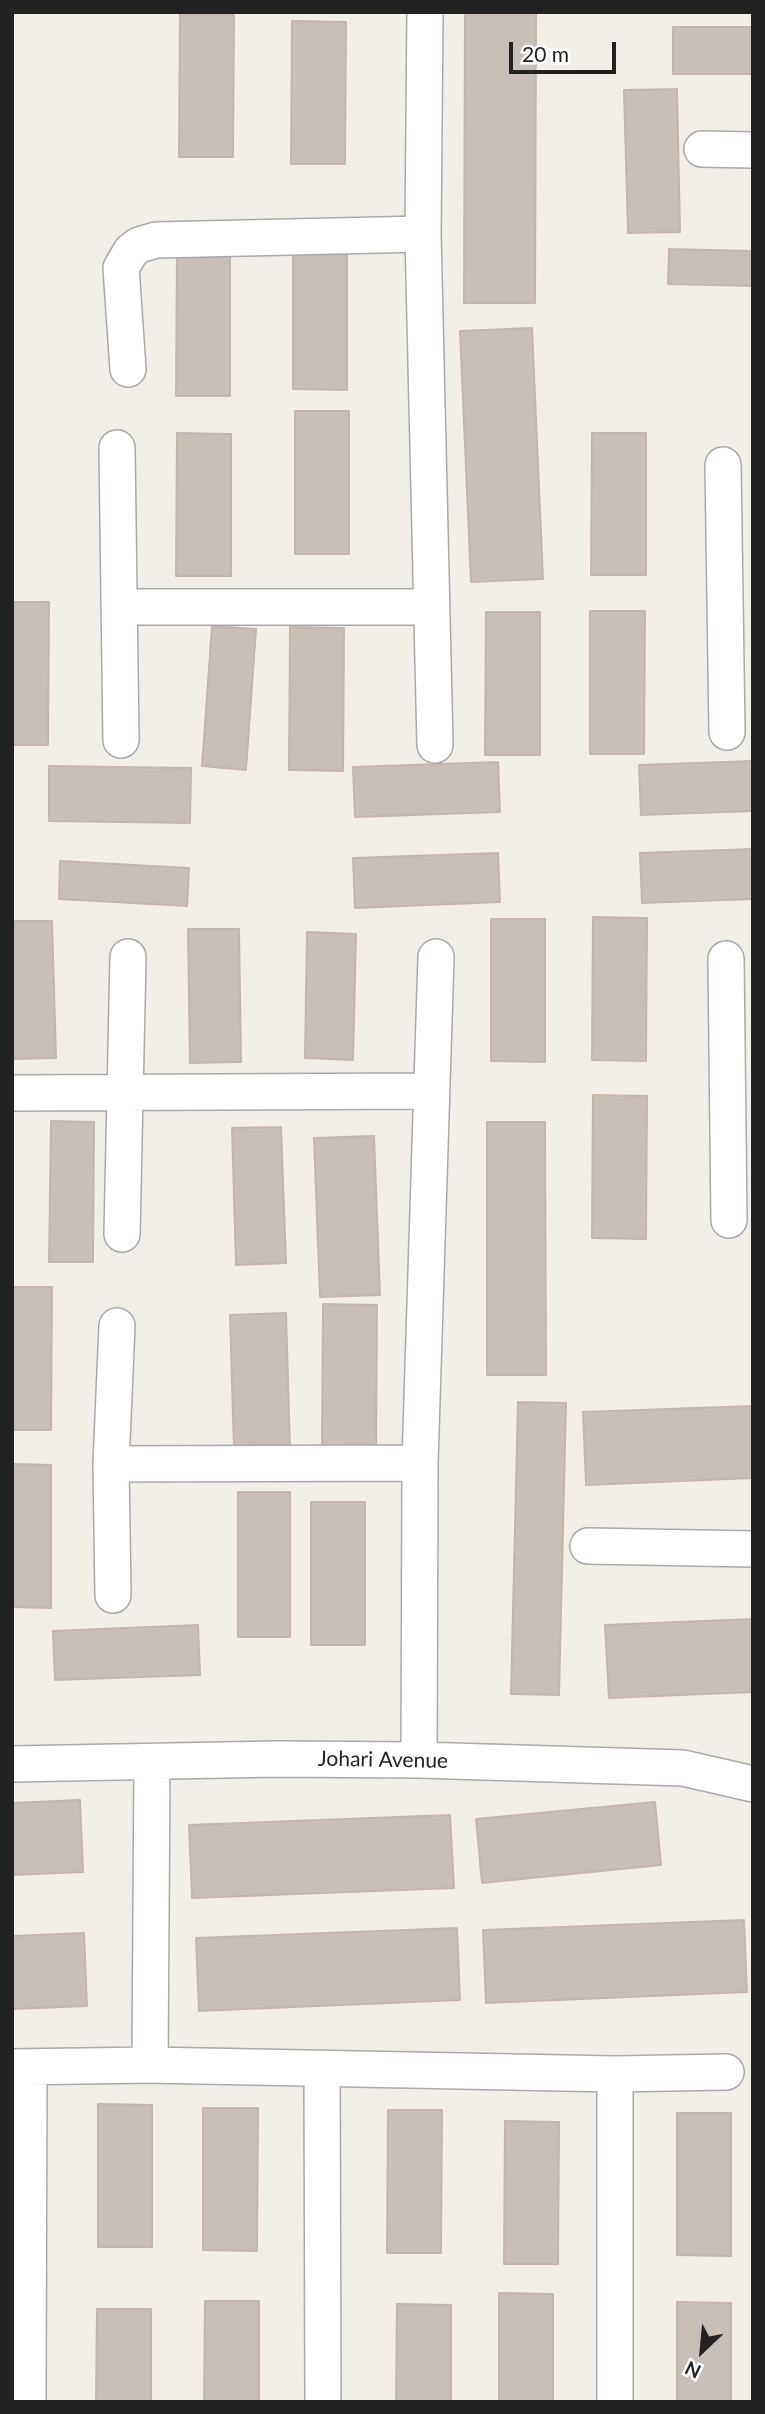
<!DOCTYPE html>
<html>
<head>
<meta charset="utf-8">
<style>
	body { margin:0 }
	#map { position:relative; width:765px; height:2414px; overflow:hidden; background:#f2efe9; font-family:Lato,sans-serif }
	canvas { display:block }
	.frame { position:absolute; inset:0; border:14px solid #222; pointer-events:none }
	.north { position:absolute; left:667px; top:2316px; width:70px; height:70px; -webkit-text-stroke:5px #fff; paint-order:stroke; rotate:206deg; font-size:19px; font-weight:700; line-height:28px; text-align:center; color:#222 }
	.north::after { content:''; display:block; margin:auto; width:24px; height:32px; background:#222; clip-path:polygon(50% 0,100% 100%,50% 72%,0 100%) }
	.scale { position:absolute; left:509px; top:42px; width:107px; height:32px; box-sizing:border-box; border:4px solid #222; border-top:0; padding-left:9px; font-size:21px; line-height:24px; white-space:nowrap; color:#222; -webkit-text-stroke:5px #fff; paint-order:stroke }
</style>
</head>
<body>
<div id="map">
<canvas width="765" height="2414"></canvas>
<div class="frame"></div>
<div class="north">N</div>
<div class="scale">20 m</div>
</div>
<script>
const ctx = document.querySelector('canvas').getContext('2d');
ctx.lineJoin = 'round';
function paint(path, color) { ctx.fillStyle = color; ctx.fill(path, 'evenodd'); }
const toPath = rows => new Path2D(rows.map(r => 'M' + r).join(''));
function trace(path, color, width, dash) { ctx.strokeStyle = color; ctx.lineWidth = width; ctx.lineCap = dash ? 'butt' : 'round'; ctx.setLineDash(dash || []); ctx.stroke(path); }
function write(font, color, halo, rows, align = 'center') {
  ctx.font = font + ' Lato,sans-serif'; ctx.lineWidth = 5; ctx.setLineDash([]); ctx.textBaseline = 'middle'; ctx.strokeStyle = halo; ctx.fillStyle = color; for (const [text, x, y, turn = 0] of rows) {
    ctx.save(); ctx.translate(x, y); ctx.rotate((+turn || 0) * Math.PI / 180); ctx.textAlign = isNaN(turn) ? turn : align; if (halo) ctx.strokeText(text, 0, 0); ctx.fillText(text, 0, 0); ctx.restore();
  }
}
const building = toPath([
	[465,12,536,12,535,303,464,303,465,12],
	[180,14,234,15,233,157,179,157,180,14],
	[292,21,346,22,345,164,291,164,292,21],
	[673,27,753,27,753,74,673,74,673,27],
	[677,89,680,232,628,233,624,90,677,89],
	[293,247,347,247,347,390,293,389,293,247],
	[669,249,753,251,753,286,668,284,669,249],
	[177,253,230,253,230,396,176,396,177,253],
	[532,328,543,579,471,582,460,331,532,328],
	[295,411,349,411,349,554,295,554,295,411],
	[177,433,231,434,231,576,176,576,177,433],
	[592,433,646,433,646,575,591,575,592,433],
	[12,602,49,602,48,745,12,745,12,602],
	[590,611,645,611,644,754,590,754,590,611],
	[486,612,540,612,540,755,485,755,486,612],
	[212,626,256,629,246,770,202,766,212,626],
	[290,627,344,628,343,771,289,770,290,627],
	[753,761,753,811,641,815,639,765,753,761],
	[498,762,500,812,355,817,353,767,498,762],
	[49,766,191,768,190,823,49,821,49,766],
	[753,849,753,899,642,903,640,853,753,849],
	[498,853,500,902,355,908,353,858,498,853],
	[60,861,189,868,187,906,59,899,60,861],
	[593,917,647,918,646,1061,592,1060,593,917],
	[491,919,545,919,545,1062,491,1061,491,919],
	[12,921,52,921,56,1058,12,1059,12,921],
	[188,929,239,929,241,1062,190,1063,188,929],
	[307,932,356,934,353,1060,305,1058,307,932],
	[593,1095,647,1096,646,1239,592,1238,593,1095],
	[51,1121,94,1122,93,1262,49,1262,51,1121],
	[487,1122,545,1122,546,1375,487,1375,487,1122],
	[281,1127,286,1263,236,1265,232,1128,281,1127],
	[374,1136,380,1295,320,1297,314,1138,374,1136],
	[12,1287,52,1287,51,1430,12,1430,12,1287],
	[323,1304,377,1305,376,1447,322,1447,323,1304],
	[286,1313,290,1448,234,1449,230,1315,286,1313],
	[518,1402,566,1403,559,1695,511,1694,518,1402],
	[753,1406,753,1478,586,1485,583,1412,753,1406],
	[12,1464,51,1465,51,1608,12,1607,12,1464],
	[238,1492,290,1492,290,1637,238,1637,238,1492],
	[311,1502,365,1502,365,1645,311,1645,311,1502],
	[753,1619,753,1692,609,1698,605,1625,753,1619],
	[198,1625,200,1675,55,1680,53,1631,198,1625],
	[80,1800,83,1872,12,1875,12,1803,80,1800],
	[655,1802,661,1865,482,1883,476,1819,655,1802],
	[450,1815,454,1888,192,1898,189,1825,450,1815],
	[744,1920,747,1992,486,2003,483,1930,744,1920],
	[457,1928,460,2000,199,2011,196,1938,457,1928],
	[84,1933,87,2006,12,2009,12,1936,84,1933],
	[98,2104,152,2105,152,2247,98,2247,98,2104],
	[203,2108,258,2108,257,2251,203,2250,203,2108],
	[388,2110,442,2110,441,2253,387,2253,388,2110],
	[677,2113,731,2113,731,2256,677,2255,677,2113],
	[505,2121,559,2122,558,2264,504,2264,505,2121],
	[499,2293,553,2294,553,2402,499,2402,499,2293],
	[205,2301,259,2301,259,2402,204,2402,205,2301],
	[677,2302,731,2303,731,2402,677,2402,677,2302],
	[397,2304,451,2305,451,2402,396,2402,397,2304],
	[97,2309,151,2309,151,2402,96,2402,97,2309]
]);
paint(building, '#c7bfb8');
trace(building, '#c4b6ab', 2);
const minor = toPath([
	[425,12,423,234,435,745],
	[702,149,753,150],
	[128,369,121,268,131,251,139,245,156,240,423,234],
	[117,448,121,740],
	[723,465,727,732],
	[120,607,430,607],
	[726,959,729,1220],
	[12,1093,430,1091],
	[122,1234,128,957],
	[111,1464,420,1463],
	[588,1546,753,1549],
	[113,1595,111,1464,117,1326],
	[419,1760,420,1463,436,957],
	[12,1764,277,1759,419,1760,683,1768,753,1784],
	[150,2065,152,1763],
	[12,2067,150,2065,615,2074,726,2072],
	[322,2069,323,2402],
	[615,2074,615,2402],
	[28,2402,29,2067]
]);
trace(minor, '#a9a9a9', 38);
trace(minor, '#fff', 35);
write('21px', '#222', '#fff', [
	["Johari Avenue",383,1760,1]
]);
</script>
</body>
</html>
